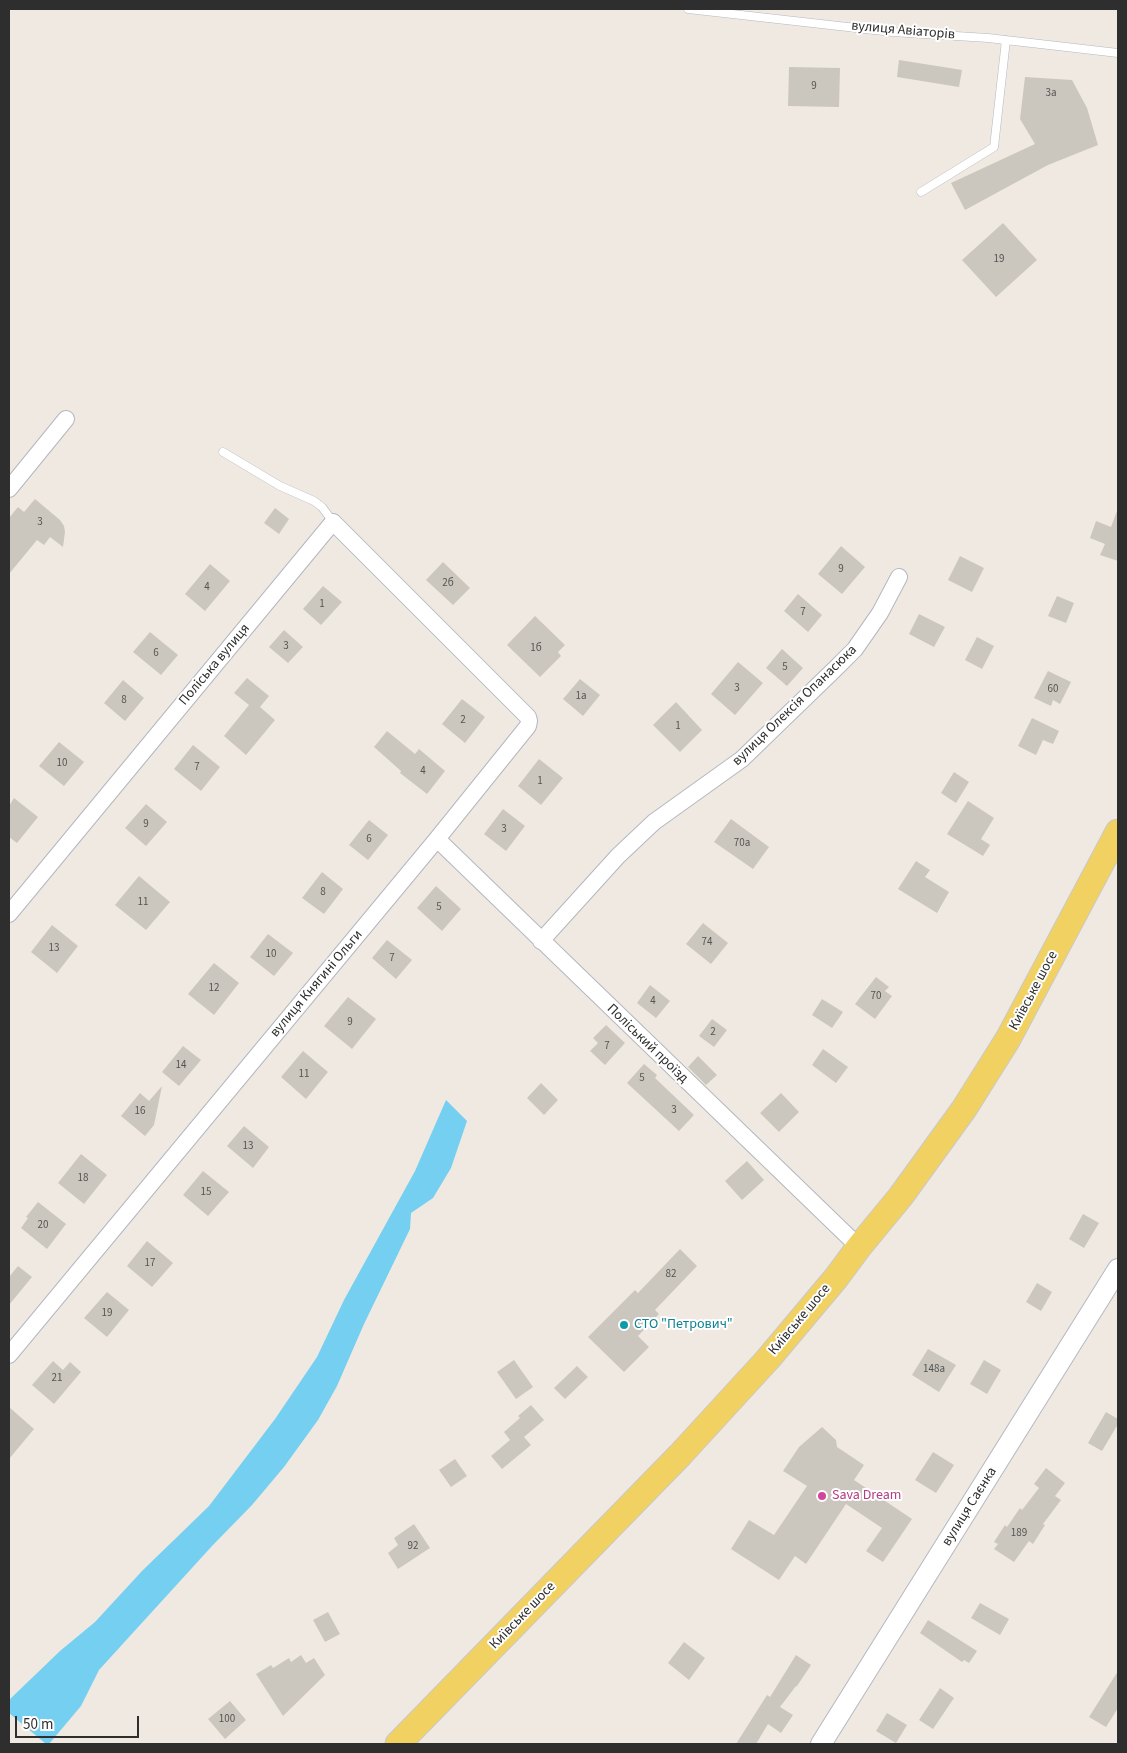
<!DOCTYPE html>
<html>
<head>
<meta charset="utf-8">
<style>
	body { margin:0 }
	#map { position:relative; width:1127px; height:1753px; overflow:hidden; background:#efe9e1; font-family:"Source Sans 3",sans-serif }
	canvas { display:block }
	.frame { position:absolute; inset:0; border:10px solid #2e2e2e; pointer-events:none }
	.scale { position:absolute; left:15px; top:1716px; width:124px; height:22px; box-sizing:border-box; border:2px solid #2e2e2e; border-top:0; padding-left:6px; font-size:15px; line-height:18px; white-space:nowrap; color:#2e2e2e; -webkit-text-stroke:4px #fff; paint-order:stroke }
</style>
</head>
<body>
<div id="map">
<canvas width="1127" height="1753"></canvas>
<div class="frame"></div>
<div class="scale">50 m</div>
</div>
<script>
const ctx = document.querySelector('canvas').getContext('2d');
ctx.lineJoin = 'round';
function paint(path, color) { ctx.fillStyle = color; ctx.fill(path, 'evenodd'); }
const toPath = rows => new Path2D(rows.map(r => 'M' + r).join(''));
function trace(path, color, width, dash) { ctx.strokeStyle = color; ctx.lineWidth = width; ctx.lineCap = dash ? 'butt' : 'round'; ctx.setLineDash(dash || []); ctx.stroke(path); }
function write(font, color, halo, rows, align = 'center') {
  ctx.font = font + ' "Source Sans 3",sans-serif'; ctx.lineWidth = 4; ctx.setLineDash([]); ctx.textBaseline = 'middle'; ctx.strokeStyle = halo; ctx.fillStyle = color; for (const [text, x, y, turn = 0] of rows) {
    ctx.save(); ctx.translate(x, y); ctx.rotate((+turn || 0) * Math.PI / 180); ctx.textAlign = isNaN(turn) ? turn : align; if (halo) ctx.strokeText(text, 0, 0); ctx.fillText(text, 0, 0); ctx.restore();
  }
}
paint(toPath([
	[446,1100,467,1121,451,1168,433,1198,411,1213,410,1229,364,1324,337,1386,318,1420,284,1467,252,1505,212,1546,99,1670,81,1706,49,1744,46,1744,9,1713,9,1700,60,1651,95,1622,142,1571,209,1506,275,1419,317,1357,344,1300,415,1171]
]), '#75cff0');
paint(toPath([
	[899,60,962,70,959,87,897,77],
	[789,67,840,68,839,107,788,106],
	[1025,77,1072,80,1087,108,1098,145,1048,165,965,210,951,183,1035,144,1020,119],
	[1003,223,1037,260,996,297,962,260],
	[35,499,60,520,64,526,65,532,63,547,50,537,44,545,37,540,9,574,9,518,18,507,24,512],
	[275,508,289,519,279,534,264,523],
	[1117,511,1118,511,1118,561,1100,555,1105,544,1090,538,1096,521,1111,527],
	[841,546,865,567,842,594,818,574],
	[960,556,984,568,972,592,948,580],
	[443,562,470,588,453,605,426,580],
	[210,564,230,581,205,611,185,594],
	[323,586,342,602,321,625,303,609],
	[798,594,822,615,808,632,784,611],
	[1057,596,1074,603,1066,623,1048,616],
	[919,614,945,627,934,647,909,634],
	[535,616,565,645,558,652,561,656,540,677,507,645],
	[284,630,303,647,288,663,269,647],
	[150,632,178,655,161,675,133,652],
	[977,637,994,646,982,669,965,660],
	[782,649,803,668,787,686,766,668],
	[738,662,763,683,735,715,711,694],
	[1048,671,1071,682,1060,704,1053,700,1051,706,1034,698],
	[247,678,269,696,260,707,275,720,246,755,224,736,249,705,234,693],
	[580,679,600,695,583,716,563,699],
	[123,680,144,698,125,721,104,703],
	[462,699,485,717,465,743,442,724],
	[676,702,702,730,680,752,653,725],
	[1032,718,1059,731,1053,744,1043,740,1036,755,1018,746],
	[387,731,415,754,419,749,445,771,427,794,400,773,401,771,374,747],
	[59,742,84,762,64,786,39,766],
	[193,745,220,767,201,791,174,769],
	[539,759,563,778,541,805,518,786],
	[954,772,969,782,956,803,941,793],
	[14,798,38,817,17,843,9,837,9,806],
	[968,801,994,818,981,839,990,845,983,856,947,834],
	[146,804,167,822,146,846,125,828],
	[503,809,525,826,506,851,484,834],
	[731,819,769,847,753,869,714,842],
	[369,820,388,835,368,860,349,845],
	[916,861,930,870,925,877,949,892,937,913,898,889],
	[322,872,343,889,324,914,302,898],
	[139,876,170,902,146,930,115,905],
	[436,886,461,909,442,931,417,908],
	[703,923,728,943,711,964,686,944],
	[52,925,78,946,57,973,31,952],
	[268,934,293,953,274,976,250,957],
	[387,940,412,960,396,979,372,958],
	[214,963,239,983,214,1015,188,994],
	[876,977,889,987,885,991,892,996,875,1019,855,1004],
	[650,985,670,1001,656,1018,637,1003],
	[348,997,376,1019,352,1049,324,1026],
	[822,999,843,1012,832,1028,812,1015],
	[712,1019,727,1030,714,1047,699,1036],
	[606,1025,625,1043,605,1065,590,1051,598,1043,593,1038],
	[183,1046,201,1060,179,1086,162,1072],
	[823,1049,848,1067,836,1083,812,1065],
	[303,1051,328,1072,306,1099,281,1077],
	[698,1056,717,1075,706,1085,688,1067],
	[644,1064,657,1075,655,1078,694,1115,679,1131,627,1083],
	[541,1083,558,1100,544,1115,527,1098],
	[162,1086,154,1125,145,1136,121,1116,140,1093,149,1101],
	[781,1093,799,1112,779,1132,760,1113],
	[244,1126,269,1147,253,1168,227,1146],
	[81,1154,107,1175,84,1204,58,1183],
	[747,1161,764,1180,742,1200,725,1181],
	[203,1171,229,1192,208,1216,183,1195],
	[38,1202,66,1224,47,1249,21,1228,28,1218,26,1217],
	[1083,1214,1099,1223,1084,1248,1069,1239],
	[147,1241,173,1263,152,1287,127,1266],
	[680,1249,697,1266,655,1310,659,1314,638,1336,649,1347,624,1372,588,1337,635,1290,638,1293],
	[18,1266,32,1277,9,1305,9,1277],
	[1037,1283,1052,1292,1041,1311,1026,1302],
	[107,1292,129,1310,107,1337,84,1318],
	[928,1349,956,1365,939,1392,912,1375],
	[514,1360,533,1387,516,1399,497,1372],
	[984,1360,1001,1370,987,1394,970,1384],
	[53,1361,63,1370,70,1362,81,1372,54,1404,32,1385],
	[577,1366,588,1377,565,1399,554,1388],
	[531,1405,544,1420,524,1437,531,1445,502,1469,491,1456,510,1440,504,1432,520,1418,518,1416],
	[9,1407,34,1429,9,1459],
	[1106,1412,1118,1419,1118,1424,1102,1451,1088,1443],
	[822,1427,836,1440,837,1447,864,1465,854,1480,912,1519,883,1562,866,1551,882,1528,846,1504,806,1564,795,1556,779,1580,731,1549,749,1520,774,1535,807,1486,783,1471,799,1447],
	[933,1452,954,1465,936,1493,915,1480],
	[455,1459,467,1476,451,1487,439,1470],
	[1046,1468,1065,1483,1055,1496,1061,1500,1043,1524,1045,1525,1033,1544,1029,1541,1014,1562,994,1549,998,1544,994,1542,1005,1525,1007,1527,1020,1508,1022,1510,1039,1488,1034,1484],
	[414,1524,430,1548,398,1569,388,1553,398,1545,394,1538],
	[980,1603,1009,1619,1000,1635,971,1618],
	[328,1612,340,1634,325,1642,313,1620],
	[928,1620,977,1651,969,1663,964,1660,962,1662,920,1633],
	[684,1642,705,1658,689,1680,668,1663],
	[301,1655,306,1663,314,1658,325,1675,283,1716,256,1674,271,1665,273,1668,289,1658,291,1662],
	[796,1655,811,1665,797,1686,796,1686,780,1707,793,1715,781,1733,768,1724,756,1744,736,1744,767,1695,770,1697],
	[1118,1671,1118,1708,1106,1727,1089,1717],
	[940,1688,954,1698,933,1729,919,1720],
	[230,1701,246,1720,225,1739,208,1719],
	[887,1713,907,1725,896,1743,876,1731]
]), '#cbc7bf');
const service = toPath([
	[688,9,892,32,988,38,1118,53],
	[921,192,994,147,1006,40],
	[223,452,280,486,314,501,322,507,333,522]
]);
const minor = toPath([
	[9,489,66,419],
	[437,839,859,1247],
	[9,914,333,522,528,717,529,721,528,726,437,839,9,1355],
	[541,941,618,856,654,822,742,759,836,668,855,649,880,613,899,577]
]);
const tertiary = toPath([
	[821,1744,1118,1269]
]);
const primary = toPath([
	[398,1744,680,1455,768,1359,836,1278,859,1247,901,1196,964,1109,1008,1039,1118,832]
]);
trace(service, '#b4b7c1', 9);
trace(minor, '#b4b7c1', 18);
trace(tertiary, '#b4b7c1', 22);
trace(primary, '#c9c9c9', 27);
trace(service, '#fff', 8);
trace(minor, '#fff', 16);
trace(tertiary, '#fff', 20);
trace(primary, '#f2d163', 25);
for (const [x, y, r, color] of [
	[624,1325,5,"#0f9aa8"],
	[822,1496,5,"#d1479c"]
]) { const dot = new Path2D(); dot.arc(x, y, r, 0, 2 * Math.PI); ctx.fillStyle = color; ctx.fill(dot); trace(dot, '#fff', 2); }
write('11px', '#555452', null, [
	["9",814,87],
	["3а",1051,94],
	["19",999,260],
	["3",40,523],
	["9",841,570],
	["2б",448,584],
	["4",207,588],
	["1",322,605],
	["7",803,613],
	["3",286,647],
	["1б",536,649],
	["6",156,654],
	["5",785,668],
	["3",737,689],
	["60",1053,690],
	["1а",581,697],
	["8",124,701],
	["2",463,721],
	["1",678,727],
	["10",62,764],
	["7",197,768],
	["4",423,772],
	["1",540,782],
	["9",146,825],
	["3",504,830],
	["6",369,840],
	["70а",742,844],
	["8",323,893],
	["11",143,903],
	["5",439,908],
	["74",707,943],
	["13",54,949],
	["10",271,955],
	["7",392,959],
	["12",214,989],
	["70",876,997],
	["4",653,1002],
	["9",350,1023],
	["2",713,1033],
	["7",607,1047],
	["14",181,1066],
	["11",304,1075],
	["5",642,1079],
	["3",674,1111],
	["16",140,1112],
	["13",248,1147],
	["18",83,1179],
	["15",206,1193],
	["20",43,1226],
	["17",150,1264],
	["82",671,1275],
	["19",107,1314],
	["148а",934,1370],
	["21",57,1379],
	["189",1019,1534],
	["92",413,1547],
	["100",227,1720]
]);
write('14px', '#2e2e2e', '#fff', [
	["вулиця Авіаторів",903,31,5],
	["Поліська вулиця",215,665,-50],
	["вулиця Олексія Опанасюка",795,706,-44],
	["вулиця Княгині Ольги",317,984,-50],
	["Київське шосе",1034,991,-62],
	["Поліський проїзд",647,1044,44],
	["Київське шосе",800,1320,-50],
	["вулиця Саєнка",970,1507,-58],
	["Київське шосе",523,1616,-46]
]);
write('14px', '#0d838f', '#fff', [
	["СТО \"Петрович\"",634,1325]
], 'left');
write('14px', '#b23c85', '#fff', [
	["Sava Dream",832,1496]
], 'left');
</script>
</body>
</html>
